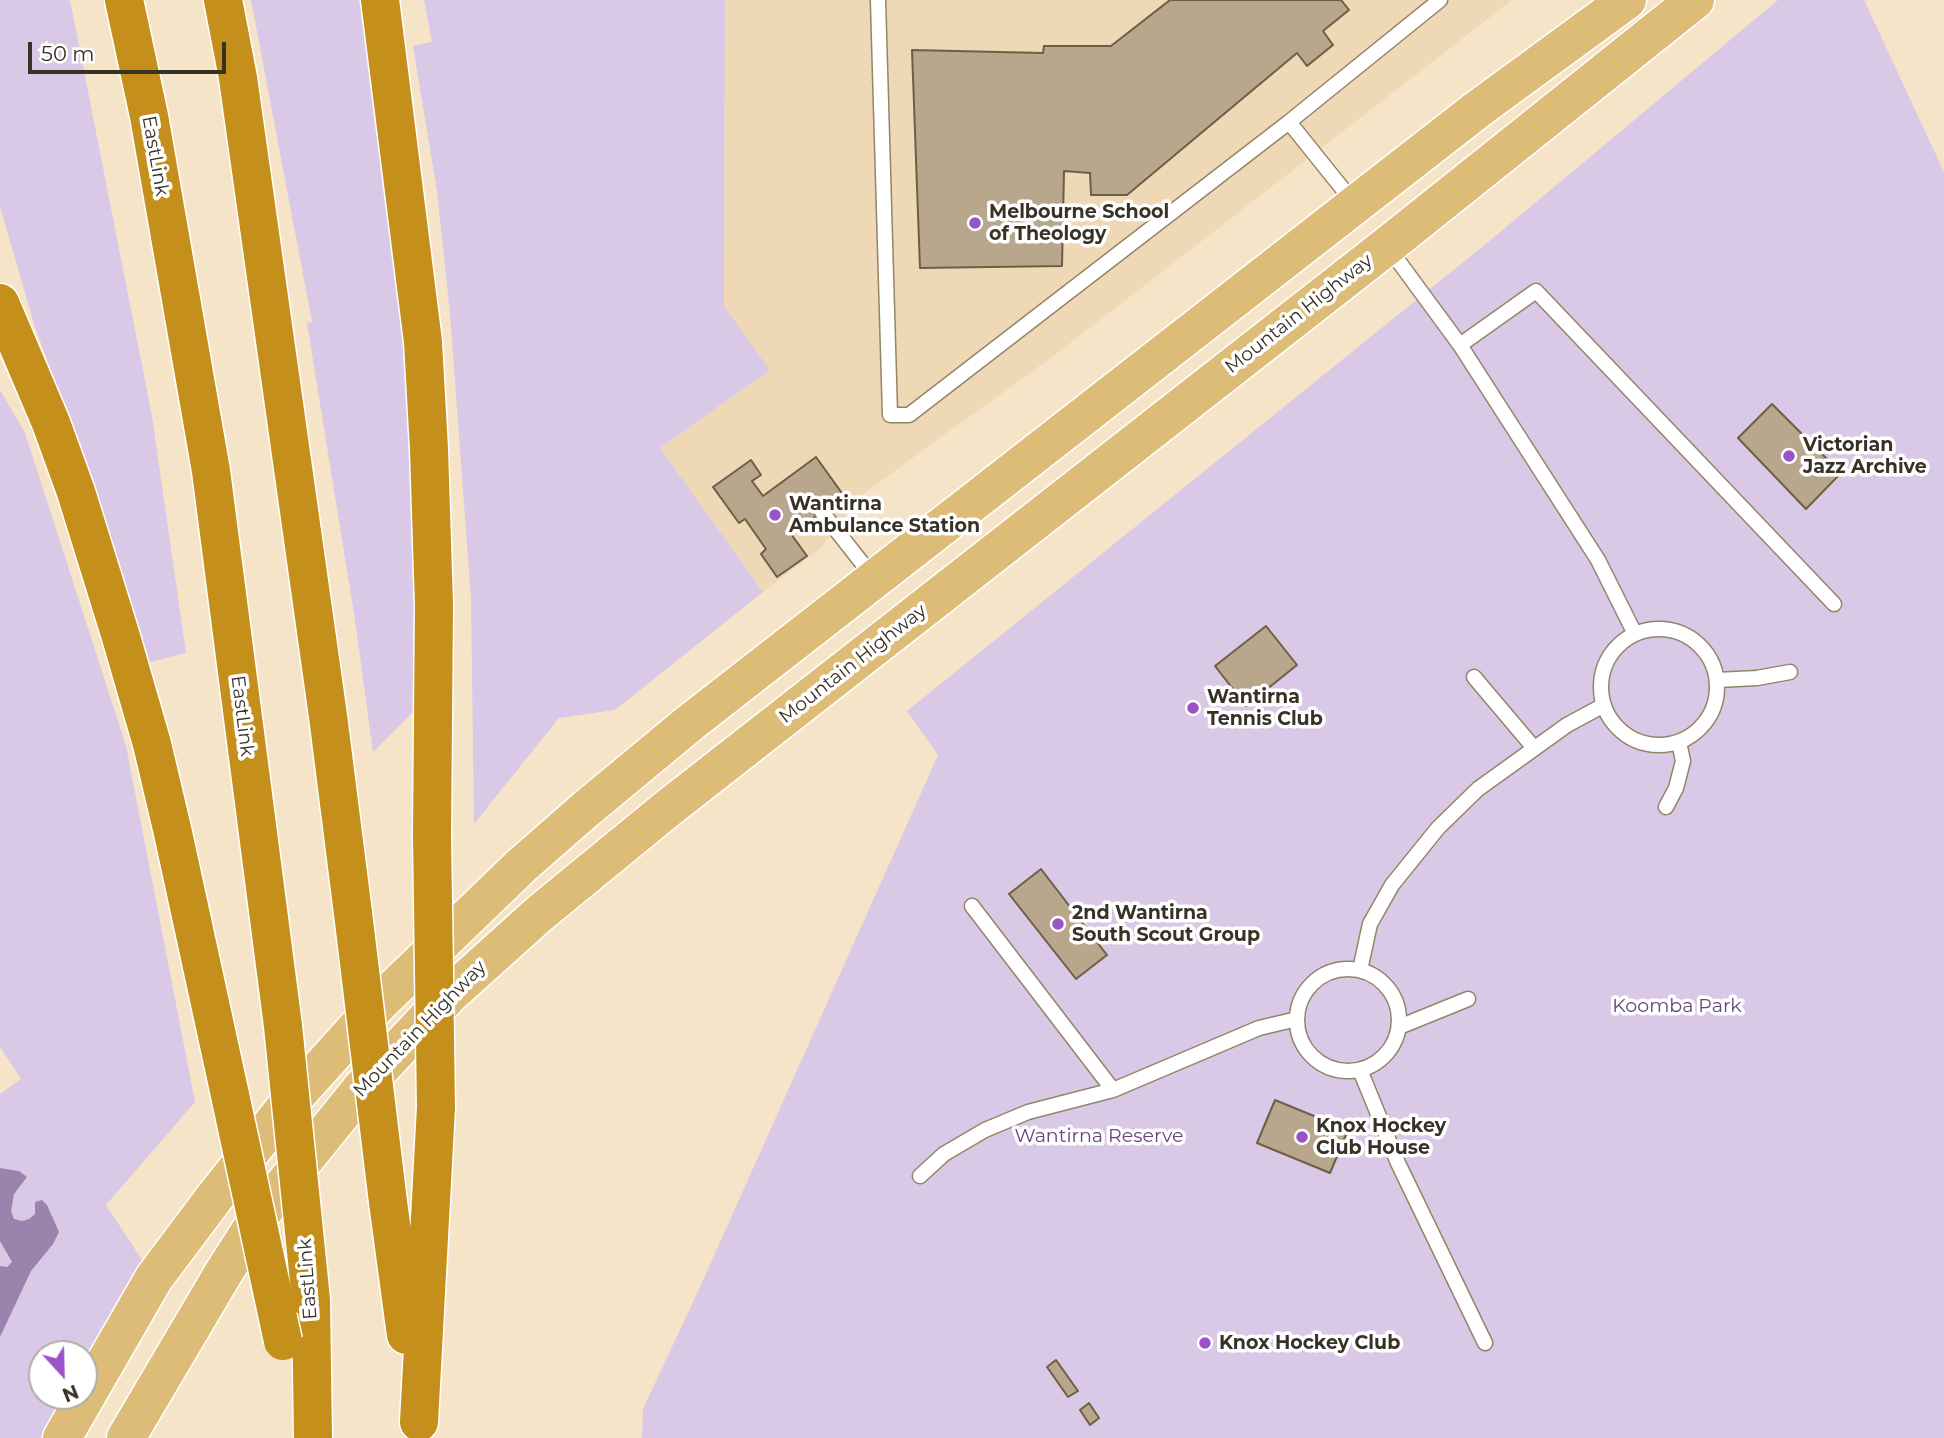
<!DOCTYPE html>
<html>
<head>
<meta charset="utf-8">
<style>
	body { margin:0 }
	#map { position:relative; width:1944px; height:1438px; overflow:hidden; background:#f5e4c7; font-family:Montserrat,sans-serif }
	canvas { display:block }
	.north { position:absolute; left:28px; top:1340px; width:70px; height:70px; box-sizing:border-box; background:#fff; border:2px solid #afada8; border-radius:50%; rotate:158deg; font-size:19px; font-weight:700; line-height:28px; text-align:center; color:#383126 }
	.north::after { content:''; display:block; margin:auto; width:24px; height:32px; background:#9a53c7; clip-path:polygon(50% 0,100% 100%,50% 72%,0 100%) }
	.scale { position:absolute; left:28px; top:42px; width:198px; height:32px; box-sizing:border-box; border:4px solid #383126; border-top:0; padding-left:9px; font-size:21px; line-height:24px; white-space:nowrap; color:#383126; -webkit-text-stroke:5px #fff; paint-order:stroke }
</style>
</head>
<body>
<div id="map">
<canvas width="1944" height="1438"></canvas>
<div class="north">N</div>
<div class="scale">50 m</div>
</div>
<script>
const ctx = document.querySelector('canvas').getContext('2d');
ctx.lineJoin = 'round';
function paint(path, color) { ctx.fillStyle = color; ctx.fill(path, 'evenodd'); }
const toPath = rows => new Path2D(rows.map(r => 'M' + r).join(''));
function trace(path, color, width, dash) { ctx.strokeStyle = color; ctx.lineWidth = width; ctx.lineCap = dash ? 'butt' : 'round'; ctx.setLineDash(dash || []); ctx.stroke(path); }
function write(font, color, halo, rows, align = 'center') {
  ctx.font = font + ' Montserrat,sans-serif'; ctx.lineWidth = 7; ctx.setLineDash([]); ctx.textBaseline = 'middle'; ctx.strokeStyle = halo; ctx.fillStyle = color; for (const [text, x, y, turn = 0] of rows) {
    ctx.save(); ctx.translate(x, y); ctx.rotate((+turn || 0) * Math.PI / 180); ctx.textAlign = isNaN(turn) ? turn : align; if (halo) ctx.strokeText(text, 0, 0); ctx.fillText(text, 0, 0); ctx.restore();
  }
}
paint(toPath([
	[725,0,1512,0,1056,354,860,496,822,547,763,592,660,448,770,370,724,306]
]), '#eed8b5');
paint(toPath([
	[0,0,70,0,152,416,186,653,144,664,89,475,35,327,0,207],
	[251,0,366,0,405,315,422,703,373,752,355,620,307,323,312,322],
	[424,0,725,0,724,306,770,370,660,448,763,592,615,710,559,718,474,824,471,598,450,314,437,191,413,46,432,42],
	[1778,0,1864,0,1944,172,1944,1438,642,1438,643,1409,700,1287,938,755,907,711,1487,243],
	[0,390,25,433,126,746,195,1102,106,1205,154,1278,62,1438,0,1438,0,1094,21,1079,0,1047],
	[42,1354,84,1354,84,1396,42,1396]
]), '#d9c9e6');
paint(toPath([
	[0,1168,19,1171,27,1177,14,1194,11,1211,14,1219,22,1221,29,1219,35,1214,35,1202,42,1200,47,1205,59,1232,53,1244,31,1271,0,1337,0,1266,7,1267,12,1262,0,1241]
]), '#9a83ac');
const building = toPath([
	[1170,0,1341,0,1349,10,1323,31,1333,45,1307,66,1297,53,1127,195,1091,195,1090,173,1064,171,1062,266,920,268,912,50,1043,53,1044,46,1111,46,1170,0],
	[1772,404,1841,473,1806,509,1738,438,1772,404],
	[816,457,844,496,791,534,807,556,777,577,761,554,766,549,745,519,739,523,713,487,751,460,761,475,752,481,763,496,816,457],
	[1266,626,1297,665,1246,706,1215,666,1266,626],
	[1041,869,1107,955,1076,979,1009,894,1041,869],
	[1275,1100,1348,1130,1330,1173,1257,1143,1275,1100],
	[1056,1360,1078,1391,1068,1397,1047,1367,1056,1360],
	[1089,1403,1099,1418,1090,1425,1080,1410,1089,1403]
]);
paint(building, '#b8a78c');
trace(building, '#6d5e45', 2);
const service = toPath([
	[878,0,890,415,909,415,1289,122,1440,0],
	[1289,122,1354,203],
	[1388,247,1460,345,1598,560,1635,634],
	[1460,345,1536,291,1834,604],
	[822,512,873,577],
	'1601 687a58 58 0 1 1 116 0a58 58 0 1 1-116 0Z',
	[1474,677,1534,748],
	[1717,680,1757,678,1790,672],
	[1666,807,1676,788,1683,761,1679,742],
	[972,906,1113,1090],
	'1297 1020a51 51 0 1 1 102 0a51 51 0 1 1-102 0Z',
	[1360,970,1370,924,1392,885,1438,828,1478,789,1567,725,1604,705],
	[1399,1027,1468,999],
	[1360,1070,1398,1163,1485,1343],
	[920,1176,944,1154,985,1130,1028,1112,1113,1090,1259,1028,1297,1019]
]);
const primary = toPath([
	[62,1438,154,1278,214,1198,289,1103,380,1002,522,865,586,809,691,722,1478,109,1627,0],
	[126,1438,224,1272,263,1211,362,1088,449,995,539,914,667,809,1387,246,1695,0]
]);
const motorway = toPath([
	[124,0,149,116,211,471,283,1026],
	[223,0,238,78,328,716,353,913],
	[380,0,423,342,429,449,434,605,432,835],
	[0,303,51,423,76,492,121,637,152,744,173,833,230,1095],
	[388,1202,406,1335],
	[311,1300,313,1438],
	[419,1422,436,1107]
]);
trace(service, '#948469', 17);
trace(primary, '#fff', 41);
trace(motorway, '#fff', 41);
trace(service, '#fff', 14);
trace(primary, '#dcbc76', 38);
trace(motorway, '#c58f1b', 38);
const motorwayBridge = toPath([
	[432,835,436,1107],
	[353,913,388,1202],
	[283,1026,311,1300],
	[230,1095,283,1341]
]);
trace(motorwayBridge, '#fff', 41, []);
trace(motorwayBridge, '#c58f1b', 38);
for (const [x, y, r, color] of [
	[975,223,7,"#9a53c7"],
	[1789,456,7,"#9a53c7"],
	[775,515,7,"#9a53c7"],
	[1193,708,7,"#9a53c7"],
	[1058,924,7,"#9a53c7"],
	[1302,1137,7,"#9a53c7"],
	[1205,1343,7,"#9a53c7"]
]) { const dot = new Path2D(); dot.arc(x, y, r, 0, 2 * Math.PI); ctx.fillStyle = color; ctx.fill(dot); trace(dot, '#fff', 2.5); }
write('19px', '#383126', '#fff', [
	["EastLink",155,156,80],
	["Mountain Highway",1299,314,-38],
	["Mountain Highway",853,664,-38],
	["EastLink",242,716,83],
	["Mountain Highway",420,1029,-46],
	["EastLink",308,1279,-94]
]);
write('bold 19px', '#383126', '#fff', [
	["Melbourne School",989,212],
	["of Theology",989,234],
	["Victorian",1803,445],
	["Jazz Archive",1803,467],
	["Wantirna",789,504],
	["Ambulance Station",789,526],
	["Wantirna",1207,697],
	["Tennis Club",1207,719],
	["2nd Wantirna",1072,913],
	["South Scout Group",1072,935],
	["Knox Hockey",1316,1126],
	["Club House",1316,1148],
	["Knox Hockey Club",1219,1343]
], 'left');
write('19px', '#65457c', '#fff', [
	["Koomba Park",1677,1006],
	["Wantirna Reserve",1099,1136]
]);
</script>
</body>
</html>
